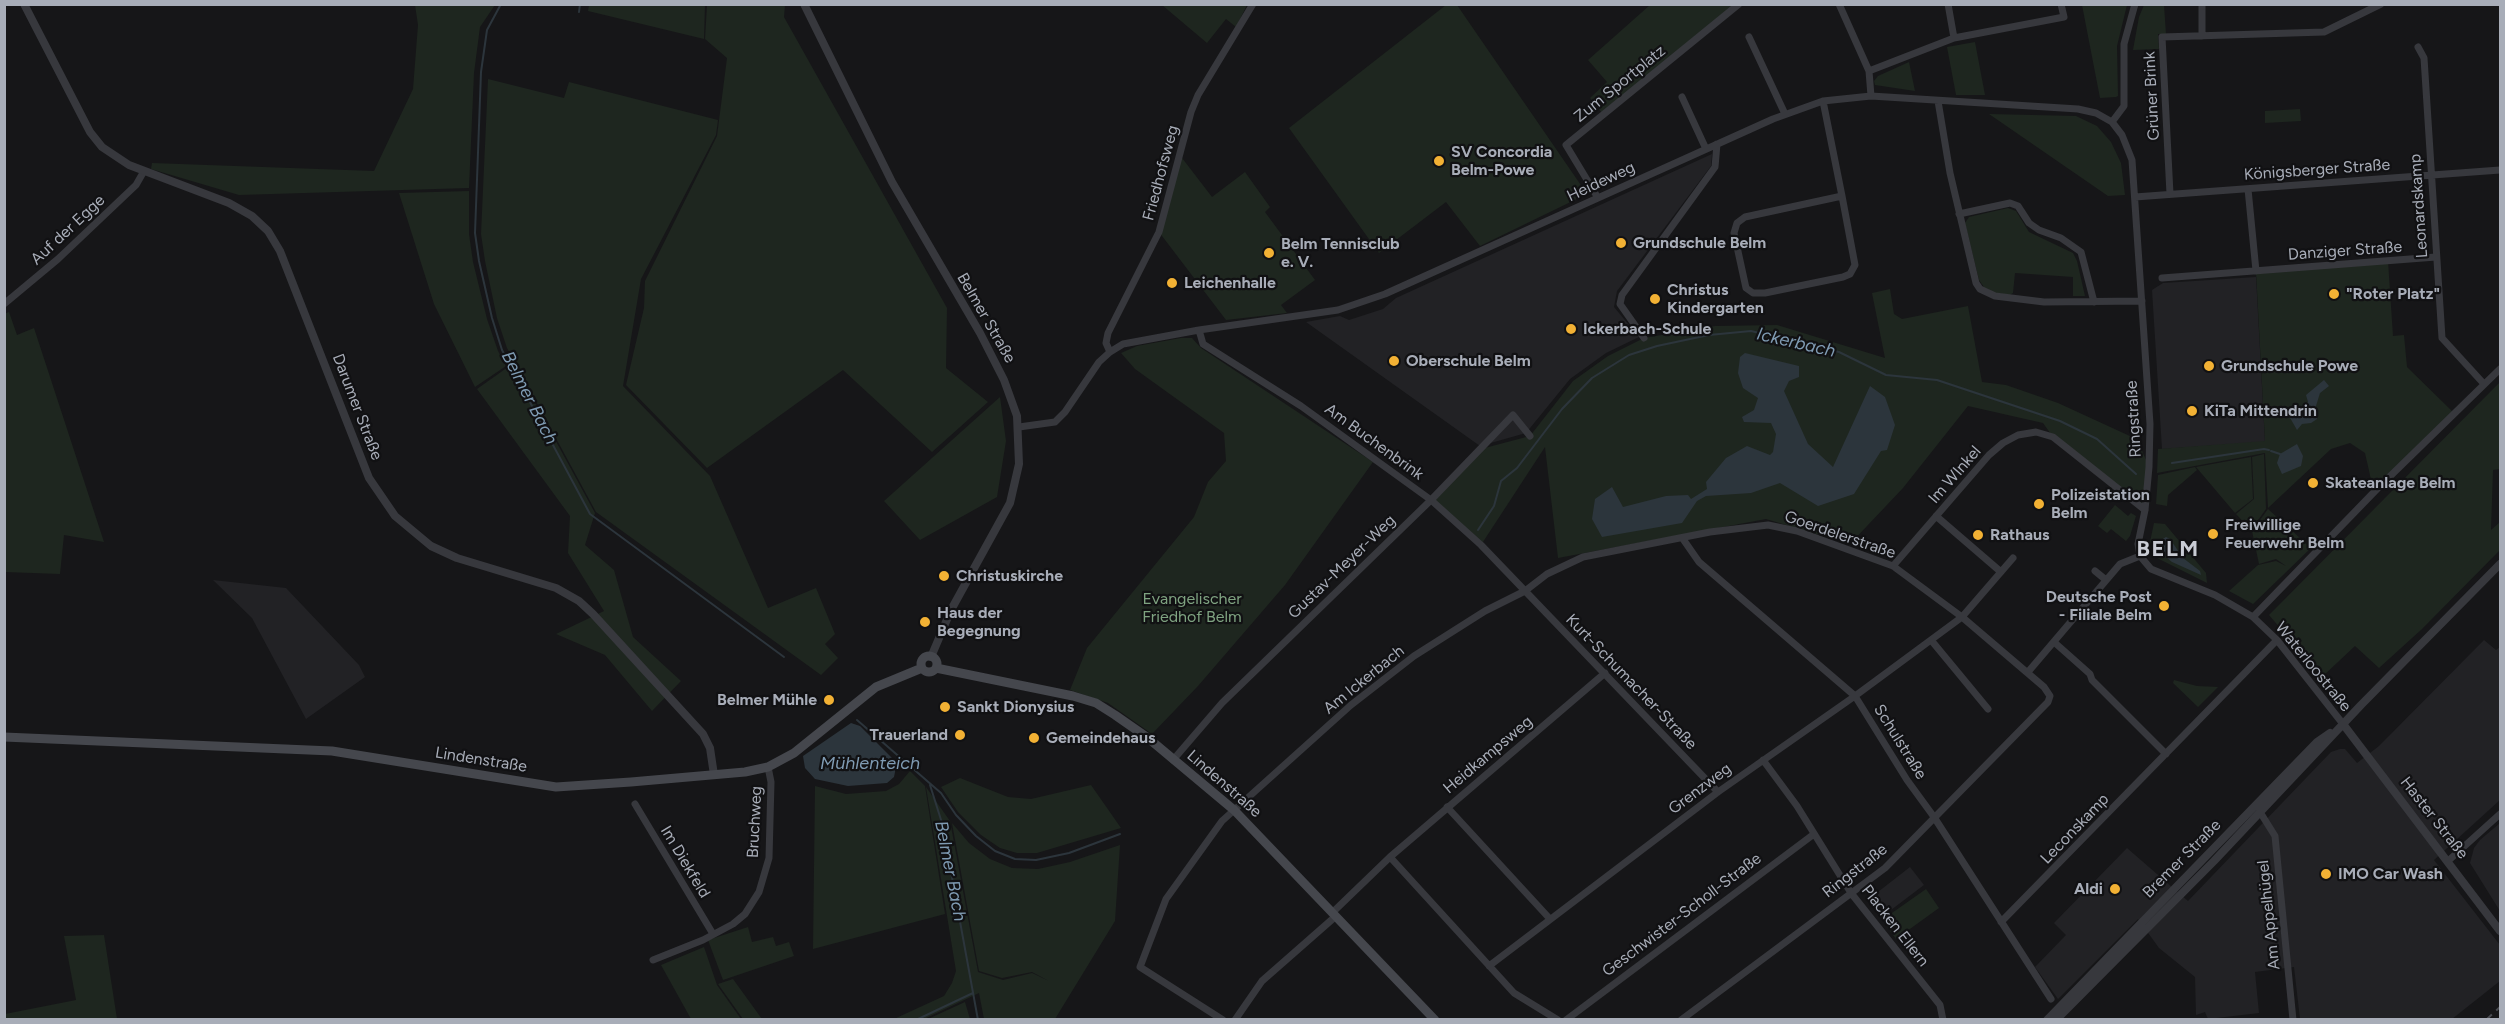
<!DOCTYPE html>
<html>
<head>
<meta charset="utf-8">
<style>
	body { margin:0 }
	#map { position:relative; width:2505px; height:1024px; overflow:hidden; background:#161618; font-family:Figtree,sans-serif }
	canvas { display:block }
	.frame { position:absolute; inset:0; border:6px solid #a8adb8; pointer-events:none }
</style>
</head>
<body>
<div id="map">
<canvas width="2505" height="1024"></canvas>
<div class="frame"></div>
</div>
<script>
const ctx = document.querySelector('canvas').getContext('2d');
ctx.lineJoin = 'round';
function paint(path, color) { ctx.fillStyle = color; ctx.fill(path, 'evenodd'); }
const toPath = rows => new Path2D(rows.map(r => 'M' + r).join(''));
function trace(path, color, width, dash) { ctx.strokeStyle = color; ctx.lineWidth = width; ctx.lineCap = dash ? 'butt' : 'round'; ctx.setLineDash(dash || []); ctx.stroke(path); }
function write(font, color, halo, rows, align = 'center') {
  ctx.font = font + ' Figtree,sans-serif'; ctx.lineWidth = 4.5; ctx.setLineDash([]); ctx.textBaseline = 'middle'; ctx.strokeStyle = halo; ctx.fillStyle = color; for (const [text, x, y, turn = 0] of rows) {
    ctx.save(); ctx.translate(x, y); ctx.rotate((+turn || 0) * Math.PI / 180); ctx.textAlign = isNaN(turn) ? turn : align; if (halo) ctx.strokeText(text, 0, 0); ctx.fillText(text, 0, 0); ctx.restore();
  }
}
paint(toPath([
	[1712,154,1711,166,1617,291,1614,307,1639,337,1606,353,1570,379,1526,433,1480,446,1306,322,1340,316,1349,320,1383,309,1396,298],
	[2256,277,2265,442,2162,449,2152,290,2163,283],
	[213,580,286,588,359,665,365,677,306,719,252,618],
	[2484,640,2496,650,2500,647,2500,800,2434,860,2500,945,2500,981,2452,1019,2300,1019,2294,967,2255,972,2259,1013,2208,1019,2205,1012,2196,1015,2195,977,2159,948,2138,919,2058,999,2035,967,2066,935,2054,923,2127,848,2188,901,2331,752,2340,749,2345,749,2357,763,2379,746],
	[2500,823,2500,911,2470,863,2474,848,2480,840],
	[1910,867,1924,885,1887,913,1874,895]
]), '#222225');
paint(toPath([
	[415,5,495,5,480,27,474,73,469,188,239,195,151,169,152,163,374,171,413,89,418,25],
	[589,5,705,5,704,39,588,11],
	[707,5,785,5,784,17,947,308,946,368,988,402,932,452,843,370,707,468,626,385,644,308,645,281,717,136,727,58,705,39],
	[1162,5,1247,5,1236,27,1226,19,1207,43],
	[1446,5,1457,5,1587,194,1480,246,1446,202,1379,253,1289,128],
	[1650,5,1736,5,1602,113,1590,98,1607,82,1588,60],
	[2082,5,2127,5,2117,46,2118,96,2116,97,2100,98],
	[2144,5,2164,5,2166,34,2158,34,2159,49,2133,50,2139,17],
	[1975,42,1985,95,1956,95,1947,47],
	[1909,62,1915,91,1875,85,1874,81,1878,76],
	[488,79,564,98,569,82,718,120,716,135,641,279,623,386,710,476,768,608,816,588,835,634,825,644,838,658,821,675,596,512,507,348,497,318,485,261,481,234],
	[2300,109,2301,121,2265,123,2265,111],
	[1989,114,2076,116,2097,126,2111,142,2121,163,2125,195,2108,196],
	[1179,154,1212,197,1245,172,1270,207,1265,212,1315,280,1281,305,1287,313,1226,320,1159,232],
	[469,191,469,234,473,262,487,319,498,351,506,366,475,387,434,304,399,193],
	[2008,208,2016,211,2029,232,2073,253,2077,261,2085,296,2073,296,2073,277,2015,273,2013,293,2010,295,1995,293,1984,287,1979,280,1965,223,1969,217],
	[2388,261,2393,336,2404,335,2407,367,2454,413,2374,493,2365,453,2350,443,2331,449,2268,508,2265,453,2157,473,2158,449,2265,441,2256,271],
	[1890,289,1894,314,1902,319,1968,306,1982,382,2006,385,2058,403,2132,437,2140,446,2149,467,2145,510,2053,437,2043,423,1968,406,1903,488,1850,544,1766,519,1558,558,1545,447,1481,545,1431,500,1481,449,1530,436,1573,381,1608,356,1644,338,1715,326,1777,325,1885,358,1872,293],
	[9,312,17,335,34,328,104,542,64,535,60,574,5,572,4,314],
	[1181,338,1192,338,1201,348,1373,462,1285,585,1198,686,1152,734,1108,703,1070,690,1087,648,1194,517,1208,482,1226,461,1224,433,1135,369,1121,353,1137,346],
	[508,367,522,379,595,513,585,545,614,570,633,637,681,681,652,711,605,655,556,634,604,611,568,553,570,516,477,389],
	[2500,382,2500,469,2493,470,2491,530,2500,522,2500,550,2422,629,2379,668,2355,646,2322,677,2269,615],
	[1000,397,1006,441,997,497,920,540,884,501],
	[2264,454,2266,509,2251,530,2236,514,2254,499,2252,457],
	[2251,457,2253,499,2235,513,2196,467],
	[2195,467,2197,470,2168,495,2167,506,2156,504,2158,475],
	[2115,505,2128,516,2131,513,2136,516,2130,536,2126,541,2111,529,2107,533,2098,526],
	[2268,509,2311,548,2253,604,2229,591,2258,565,2276,561,2286,566,2276,559,2259,564,2252,531],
	[2154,523,2165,524,2206,573,2207,583,2157,558,2151,551,2150,542],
	[2174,680,2197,686,2218,687,2198,707,2173,683],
	[910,771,925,786,945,914,813,949,815,786,846,794,886,791,899,784],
	[960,778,1008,797,1031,799,1091,785,1121,828,1037,853,1017,853,1000,848,981,835,958,812,941,787],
	[926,787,950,821,978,972,1003,980,1032,973,1049,981,1032,972,1002,978,979,971,952,823,969,843,990,859,1012,868,1038,869,1070,862,1120,845,1115,921,1055,1019,984,1019,979,993,924,1019,894,1019,944,996,952,983,956,971],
	[1926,889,1939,908,1896,939,1882,920],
	[748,927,752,942,773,937,776,946,789,942,794,956,723,980,708,940],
	[104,935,117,1019,5,1019,5,1014,76,1000,64,936],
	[704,947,717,985,741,1019,691,1019,661,965],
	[733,979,762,1019,743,1019,718,984],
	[965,1002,970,1019,928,1019]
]), '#1e261f');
paint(toPath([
	[1745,353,1799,366,1799,377,1789,381,1784,391,1808,444,1833,467,1870,386,1885,397,1895,425,1887,450,1881,451,1854,494,1818,506,1780,483,1751,493,1706,496,1697,501,1682,523,1602,537,1592,519,1595,499,1612,487,1623,507,1666,496,1688,495,1691,499,1707,489,1706,482,1726,458,1747,446,1770,455,1773,452,1776,434,1771,423,1744,422,1742,417,1754,410,1758,398,1743,388,1738,373,1740,357],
	[2324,380,2329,386,2320,393,2316,406,2317,419,2311,423,2302,424,2297,430,2289,416,2293,410,2301,409,2308,402,2306,395],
	[2297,444,2303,456,2301,466,2282,474,2277,463,2280,454],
	[2166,537,2170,539,2183,558,2200,571,2201,575,2172,562,2161,553,2158,547,2161,540],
	[851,723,860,726,892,758,896,767,894,777,887,783,848,786,815,779,805,768,803,756]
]), '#2c353c');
trace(toPath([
	[501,4,487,30,481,72,475,233,479,261,492,318,502,350,590,514,784,657],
	[579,12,580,4],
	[2271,451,2280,454],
	[2172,463,2264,449,2269,450],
	[1478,530,1494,506,1501,481,1517,468,1562,409,1592,378,1629,355,1657,346,1709,335,1751,331,1839,352,1886,375,1937,380,2060,421,2097,439,2136,474],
	[857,720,941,793,956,815,976,836,995,851,1015,859,1036,860,1069,853,1120,834],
	[930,785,942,823,978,1020],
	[916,1020,973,993]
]), '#2c353c', 2);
trace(toPath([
	[1839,4,1869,71,1871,96],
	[1948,4,1954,38],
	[2202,36,2202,4],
	[1749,37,1785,114],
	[2418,47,2424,58,2442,338,2484,384],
	[1869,71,1954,38,2064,17,2061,4],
	[1682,97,1706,149],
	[1823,101,1842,196,1855,265,1850,274,1843,277,1765,293,1753,293,1746,288,1734,233,1737,223,1745,217,1842,196],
	[1938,101,1950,173,1976,283,1980,289,1995,296,2044,302,2142,301],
	[2112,122,2124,106,2124,44,2135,4],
	[2248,189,2256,271],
	[2170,194,2162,37,2324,32,2381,4],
	[2135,197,2500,170],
	[1598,198,1566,145,1739,4],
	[1959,214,2010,203,2018,206,2029,223,2039,230,2061,238,2081,252,2094,302],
	[2162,278,2436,257],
	[4,304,58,259,136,185,144,171],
	[1199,330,1203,344,1301,406,1431,500,1481,545,1718,792],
	[1644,338,1620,304,1622,295,1715,167,1717,144],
	[1110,352,1106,343,1108,333,1159,232,1191,112,1198,95,1253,4],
	[1019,427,1055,422,1065,412,1099,362,1110,352,1123,344,1199,330,1338,310,1385,294,1773,119,1823,101,1871,96,2078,109,2096,113,2112,122,2122,135,2132,160,2150,424,2149,467,2145,510,2138,544,2140,556,2151,569,2215,595,2253,617,2277,640,2343,724],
	[1936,516,2001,572],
	[1683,539,1699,562,1855,696,1907,780,1934,817,2051,999],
	[1893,566,1989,455,2003,443,2018,435,2036,432,2053,437,2145,510],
	[2095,571,2106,580],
	[2253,617,2378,488,2500,369],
	[1931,640,1988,709],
	[2054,642,2090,674,2092,680,2166,754],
	[2028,672,2120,564,2140,556],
	[1173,760,1222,703,1431,500,1513,415,1530,436],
	[1763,760,1797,806,1851,893,1940,1005,1943,1020],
	[635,804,713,934],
	[1447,807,1550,919],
	[2260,812,2275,836,2293,1020],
	[1390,857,1514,993,1558,1020],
	[2448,861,2500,814],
	[1333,912,1390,857,1605,673],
	[2001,922,2277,640],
	[653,960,703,940,733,924,745,914,759,892,769,858,771,782,768,767],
	[1489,966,1718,792,1855,696,1962,617,2013,558],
	[1223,1020,1140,967,1166,899,1222,821,1351,705,1414,656,1485,611,1525,591,1547,574,1583,557,1710,532,1768,525,1797,531,1893,566,1962,617,2044,687,2050,696,2048,702,1885,868,1681,1020],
	[1235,1020,1262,981,1336,916],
	[1566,1020,1814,834]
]), '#37383d', 7);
trace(toPath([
	[24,4,90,132,102,147,129,165,229,203,252,216,268,231,280,251,369,478,395,516,431,546,457,558,556,588,579,601,593,614,703,734,710,748,714,775],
	[804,4,892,182,980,333,1004,380,1017,416,1019,464,1010,503,951,610,931,657],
	[2343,724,2500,931],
	[2047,1020,2317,742,2330,733],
	[2056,1020,2214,861,2361,705,2500,564]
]), '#37383d', 8);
trace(toPath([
	'921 664a8 8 0 1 1 16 0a8 8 0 1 1-16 0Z',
	[936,668,1073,696,1096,703,1115,715,1148,738,1234,810,1435,1020],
	[4,737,332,751,556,787,631,782,745,772,768,767,794,753,876,687,922,668]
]), '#45474d', 9);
trace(toPath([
	[2486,1020,2500,1007]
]), '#4a4c52', 2, [8, 6]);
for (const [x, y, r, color] of [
	[1439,161,6,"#f2b134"],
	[1621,243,6,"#f2b134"],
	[1269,253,6,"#f2b134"],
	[1172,283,6,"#f2b134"],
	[2334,294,6,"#f2b134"],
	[1655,299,6,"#f2b134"],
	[1571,329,6,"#f2b134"],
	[1394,361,6,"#f2b134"],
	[2209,366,6,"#f2b134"],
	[2192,411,6,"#f2b134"],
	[2313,483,6,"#f2b134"],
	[2039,504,6,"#f2b134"],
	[2213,534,6,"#f2b134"],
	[1978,535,6,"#f2b134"],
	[944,576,6,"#f2b134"],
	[2164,606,6,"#f2b134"],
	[925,622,6,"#f2b134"],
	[829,700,6,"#f2b134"],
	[945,707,6,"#f2b134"],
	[960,735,6,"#f2b134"],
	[1034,738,6,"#f2b134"],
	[2326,874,6,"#f2b134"],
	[2115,889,6,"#f2b134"]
]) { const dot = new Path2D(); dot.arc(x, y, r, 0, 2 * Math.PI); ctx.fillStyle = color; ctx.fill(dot); trace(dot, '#111113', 2); }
write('16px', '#a8adb8', '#111113', [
	["Zum Sportplatz",1620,84,-39],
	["Grüner Brink",2152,96,-93],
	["Königsberger Straße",2317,170,-4],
	["Friedhofsweg",1161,173,-75],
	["Heideweg",1601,182,-25],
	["Leonardskamp",2419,206,-94],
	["Auf der Egge",68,230,-43],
	["Danziger Straße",2345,251,-4],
	["Belmer Straße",986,318,60],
	["Darumer Straße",357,407,69],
	["Ringstraße",2134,419,-93],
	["Am Buchenbrink",1374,442,36],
	["Im WInkel",1955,475,-49],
	["Goerdelerstraße",1840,535,19],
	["Gustav-Meyer-Weg",1342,567,-44],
	["Waterloostraße",2313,667,51],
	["Am Ickerbach",1364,680,-39],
	["Kurt-Schumacher-Straße",1631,682,46],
	["Schulstraße",1900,742,58],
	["Heidkampsweg",1488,755,-40],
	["Lindenstraße",481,760,9],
	["Lindenstraße",1224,784,41],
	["Grenzweg",1700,789,-37],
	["Haster Straße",2434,818,52],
	["Bruchweg",755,822,-87],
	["Leconskamp",2075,829,-46],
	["Bremer Straße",2182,859,-45],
	["Im Diekfeld",685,862,59],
	["Ringstraße",1855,871,-38],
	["Geschwister-Scholl-Straße",1682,915,-37],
	["Am Appelhügel",2269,915,-96],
	["Placken Ellern",1895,926,52]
]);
write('bold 16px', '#a8adb8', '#111113', [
	["SV Concordia",1451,152],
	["Belm-Powe",1451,170],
	["Grundschule Belm",1633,243],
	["Belm Tennisclub",1281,244],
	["e. V.",1281,262],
	["Leichenhalle",1184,283],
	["Christus",1667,290],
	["Kindergarten",1667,308],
	["\"Roter Platz\"",2346,294],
	["Ickerbach-Schule",1583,329],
	["Oberschule Belm",1406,361],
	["Grundschule Powe",2221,366],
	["KiTa Mittendrin",2204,411],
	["Skateanlage Belm",2325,483],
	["Polizeistation",2051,495],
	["Belm",2051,513],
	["Freiwillige",2225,525],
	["Feuerwehr Belm",2225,543],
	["Rathaus",1990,535],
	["Christuskirche",956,576],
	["Deutsche Post",2152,597,"right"],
	["- Filiale Belm",2152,615,"right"],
	["Haus der",937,613],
	["Begegnung",937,631],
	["Belmer Mühle",817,700,"right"],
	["Sankt Dionysius",957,707],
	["Trauerland",948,735,"right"],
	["Gemeindehaus",1046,738],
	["IMO Car Wash",2338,874],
	["Aldi",2103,889,"right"]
], 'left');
write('16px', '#7fa381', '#111113', [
	["Evangelischer",1192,599],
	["Friedhof Belm",1192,617]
]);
write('italic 18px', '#7f9bb3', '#111113', [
	["Ickerbach",1796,343,13],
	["Belmer Bach",529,398,63],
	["Mühlenteich",870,764],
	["Belmer Bach",950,871,79]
]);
ctx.letterSpacing = '1.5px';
write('bold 22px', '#c9ccd4', '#111113', [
	["BELM",2168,550]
]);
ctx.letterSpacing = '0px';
</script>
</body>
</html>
